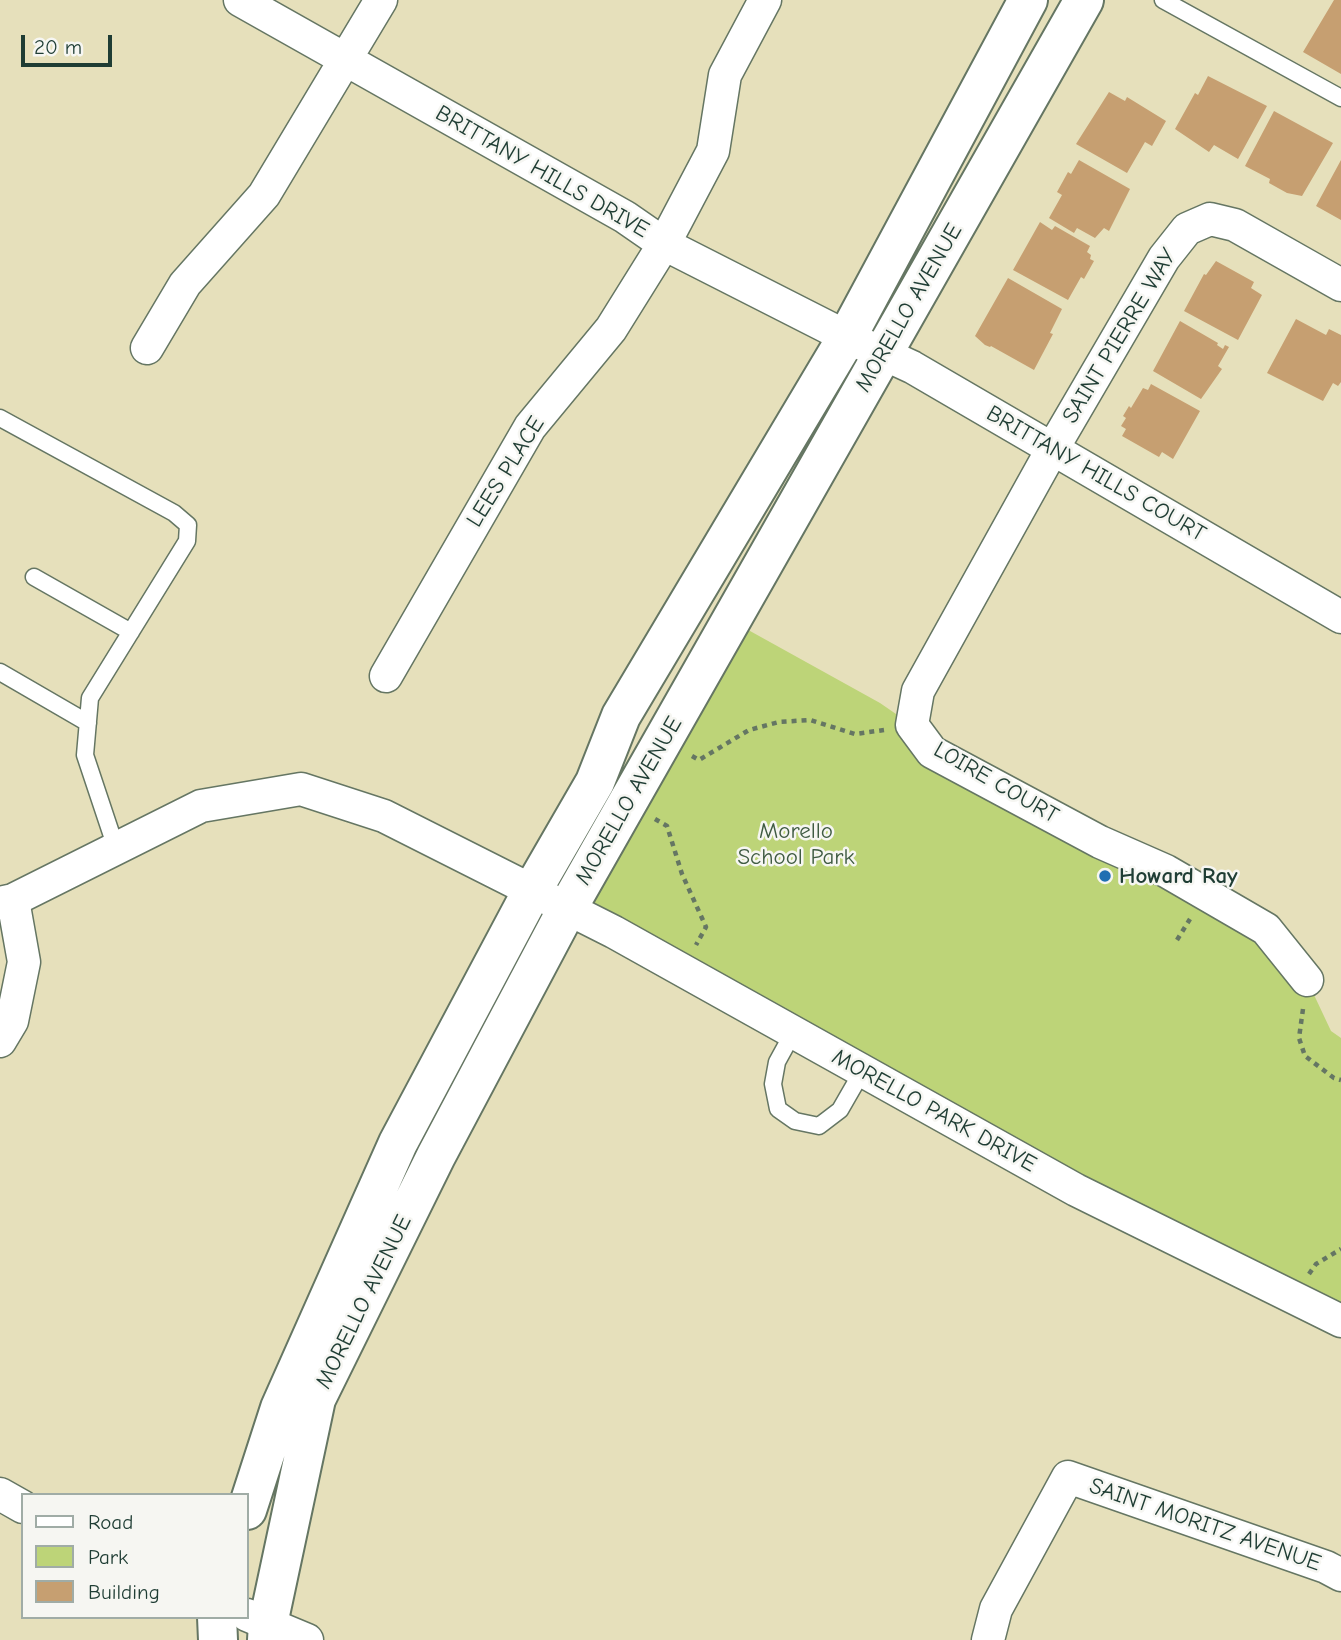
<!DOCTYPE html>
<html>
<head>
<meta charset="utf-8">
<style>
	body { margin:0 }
	#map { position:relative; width:1341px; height:1640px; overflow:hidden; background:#e6e0bb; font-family:"Comic Neue",sans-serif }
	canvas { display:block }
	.legend { position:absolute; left:21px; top:1493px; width:228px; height:126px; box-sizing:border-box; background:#f6f6f2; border:2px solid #a0aca6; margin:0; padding:9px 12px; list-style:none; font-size:21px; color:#1f3d34 }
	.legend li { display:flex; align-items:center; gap:14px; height:35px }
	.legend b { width:35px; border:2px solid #a0aca6 }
	.scale { position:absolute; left:21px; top:35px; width:91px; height:32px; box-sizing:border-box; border:4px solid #1f3d34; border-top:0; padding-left:9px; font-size:21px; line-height:24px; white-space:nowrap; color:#1f3d34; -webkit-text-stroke:5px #f6f6f2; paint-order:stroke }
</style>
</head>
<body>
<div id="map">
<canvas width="1341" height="1640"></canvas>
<ul class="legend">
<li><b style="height:9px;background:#fff"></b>Road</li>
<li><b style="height:19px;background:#bdd478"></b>Park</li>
<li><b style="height:19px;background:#c69f71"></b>Building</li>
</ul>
<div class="scale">20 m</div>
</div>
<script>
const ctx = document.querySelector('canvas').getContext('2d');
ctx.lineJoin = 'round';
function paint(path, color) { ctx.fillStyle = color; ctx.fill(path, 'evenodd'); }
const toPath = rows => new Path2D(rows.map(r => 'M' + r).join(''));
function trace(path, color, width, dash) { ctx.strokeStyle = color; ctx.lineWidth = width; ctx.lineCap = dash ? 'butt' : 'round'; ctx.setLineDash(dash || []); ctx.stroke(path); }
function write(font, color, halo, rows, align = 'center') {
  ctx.font = font + ' "Comic Neue",sans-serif'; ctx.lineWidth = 5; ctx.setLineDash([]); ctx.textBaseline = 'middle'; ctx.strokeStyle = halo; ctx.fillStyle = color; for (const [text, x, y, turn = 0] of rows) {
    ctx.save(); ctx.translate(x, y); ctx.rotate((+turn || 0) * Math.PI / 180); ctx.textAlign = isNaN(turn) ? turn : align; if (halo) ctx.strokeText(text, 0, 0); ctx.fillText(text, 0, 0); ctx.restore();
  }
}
paint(toPath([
	[732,621,880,703,912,725,1166,871,1307,980,1331,1031,1341,1038,1341,1321,567,909]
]), '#bdd478');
paint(toPath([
	[1334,0,1341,0,1341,74,1303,52],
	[1208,76,1267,106,1238,159,1214,145,1209,152,1175,129,1195,93,1198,95],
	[1109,92,1125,101,1127,97,1166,121,1152,146,1145,142,1127,173,1076,144],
	[1274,111,1333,143,1302,196,1287,193,1269,183,1270,179,1245,166],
	[1079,160,1130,189,1109,231,1104,228,1095,238,1077,228,1074,233,1049,218,1062,195,1057,192,1068,172,1071,174],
	[1341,160,1341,220,1316,206],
	[1040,222,1052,230,1055,226,1090,246,1087,252,1091,255,1090,259,1094,261,1084,279,1081,277,1068,300,1013,270],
	[1216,261,1254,282,1251,288,1262,295,1238,340,1184,311,1204,274,1206,275],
	[1008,278,1062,309,1050,333,1053,334,1034,370,991,346,990,347,985,345,975,336],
	[1296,319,1326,335,1329,329,1341,335,1341,382,1338,386,1333,383,1323,401,1267,373],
	[1180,321,1218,343,1217,345,1223,349,1225,345,1229,347,1218,366,1222,369,1201,399,1153,371],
	[1151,384,1200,411,1173,459,1162,452,1159,457,1122,436,1126,429,1121,426,1126,418,1123,416,1129,406,1131,408,1143,388,1148,390]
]), '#c69f71');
const lane = toPath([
	[1163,0,1341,98],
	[0,418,174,513,188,525,187,541,90,698,85,755,116,848],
	[34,577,131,632],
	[0,672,88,723],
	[794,1031,777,1062,773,1084,778,1109,795,1121,819,1126,840,1110,863,1070]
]);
const street = toPath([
	[240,0,625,217,664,244,847,337,912,367,1341,617],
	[147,348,185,284,264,195,381,0],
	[386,676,530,427,611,329,664,244,713,151,725,75,765,0],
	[0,903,13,900,201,806,301,789,384,816,614,932,1076,1190,1341,1321],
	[1307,980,1266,929,1166,871,1100,842,932,752,912,725,918,691,1053,448,1164,258,1187,229,1210,219,1235,225,1341,285],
	[0,1041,12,1021,24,962,13,900],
	[0,1494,23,1507],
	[247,1615,307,1640],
	[988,1640,996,1609,1068,1477,1326,1567,1341,1575]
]);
const secondary = toPath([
	[247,1510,280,1408,398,1143,532,891,595,782,621,716,847,337,1028,0],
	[217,1617,218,1640],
	[267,1640,268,1624,316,1399,436,1156,567,909,1084,0]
]);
trace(lane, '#657663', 19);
trace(street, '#657663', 35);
trace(secondary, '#657663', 42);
trace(toPath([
	[692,756,699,760,749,730,779,722,810,720,855,734,884,730],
	[655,819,667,826,682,874,706,927,696,945],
	[1177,940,1190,919],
	[1303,1009,1299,1038,1305,1056,1334,1078,1341,1080],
	[1309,1274,1316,1264,1341,1249]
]), '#657663', 4.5, [5, 5]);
trace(lane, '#fff', 16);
trace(street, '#fff', 32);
trace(secondary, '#fff', 38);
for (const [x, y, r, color] of [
	[1105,876,7,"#1f6fb2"]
]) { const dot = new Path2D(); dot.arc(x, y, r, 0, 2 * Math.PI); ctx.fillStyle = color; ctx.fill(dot); trace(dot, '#f6f6f2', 2.5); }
write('23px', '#1f3d34', '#f6f6f2', [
	["BRITTANY HILLS DRIVE",542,172,30],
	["MORELLO AVENUE",909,308,-60],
	["SAINT PIERRE WAY",1120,336,-59],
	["LEES PLACE",506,472,-58],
	["BRITTANY HILLS COURT",1096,474,30],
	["LOIRE COURT",996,783,30],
	["MORELLO AVENUE",629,801,-60],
	["MORELLO PARK DRIVE",934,1111,29],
	["MORELLO AVENUE",364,1302,-64],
	["SAINT MORITZ AVENUE",1205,1525,19]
]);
write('23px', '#3f5b42', '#f6f6f2', [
	["Morello",796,831],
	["School Park",796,857]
]);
write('bold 23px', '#1f3d34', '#f6f6f2', [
	["Howard Ray",1119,876]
], 'left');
</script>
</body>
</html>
